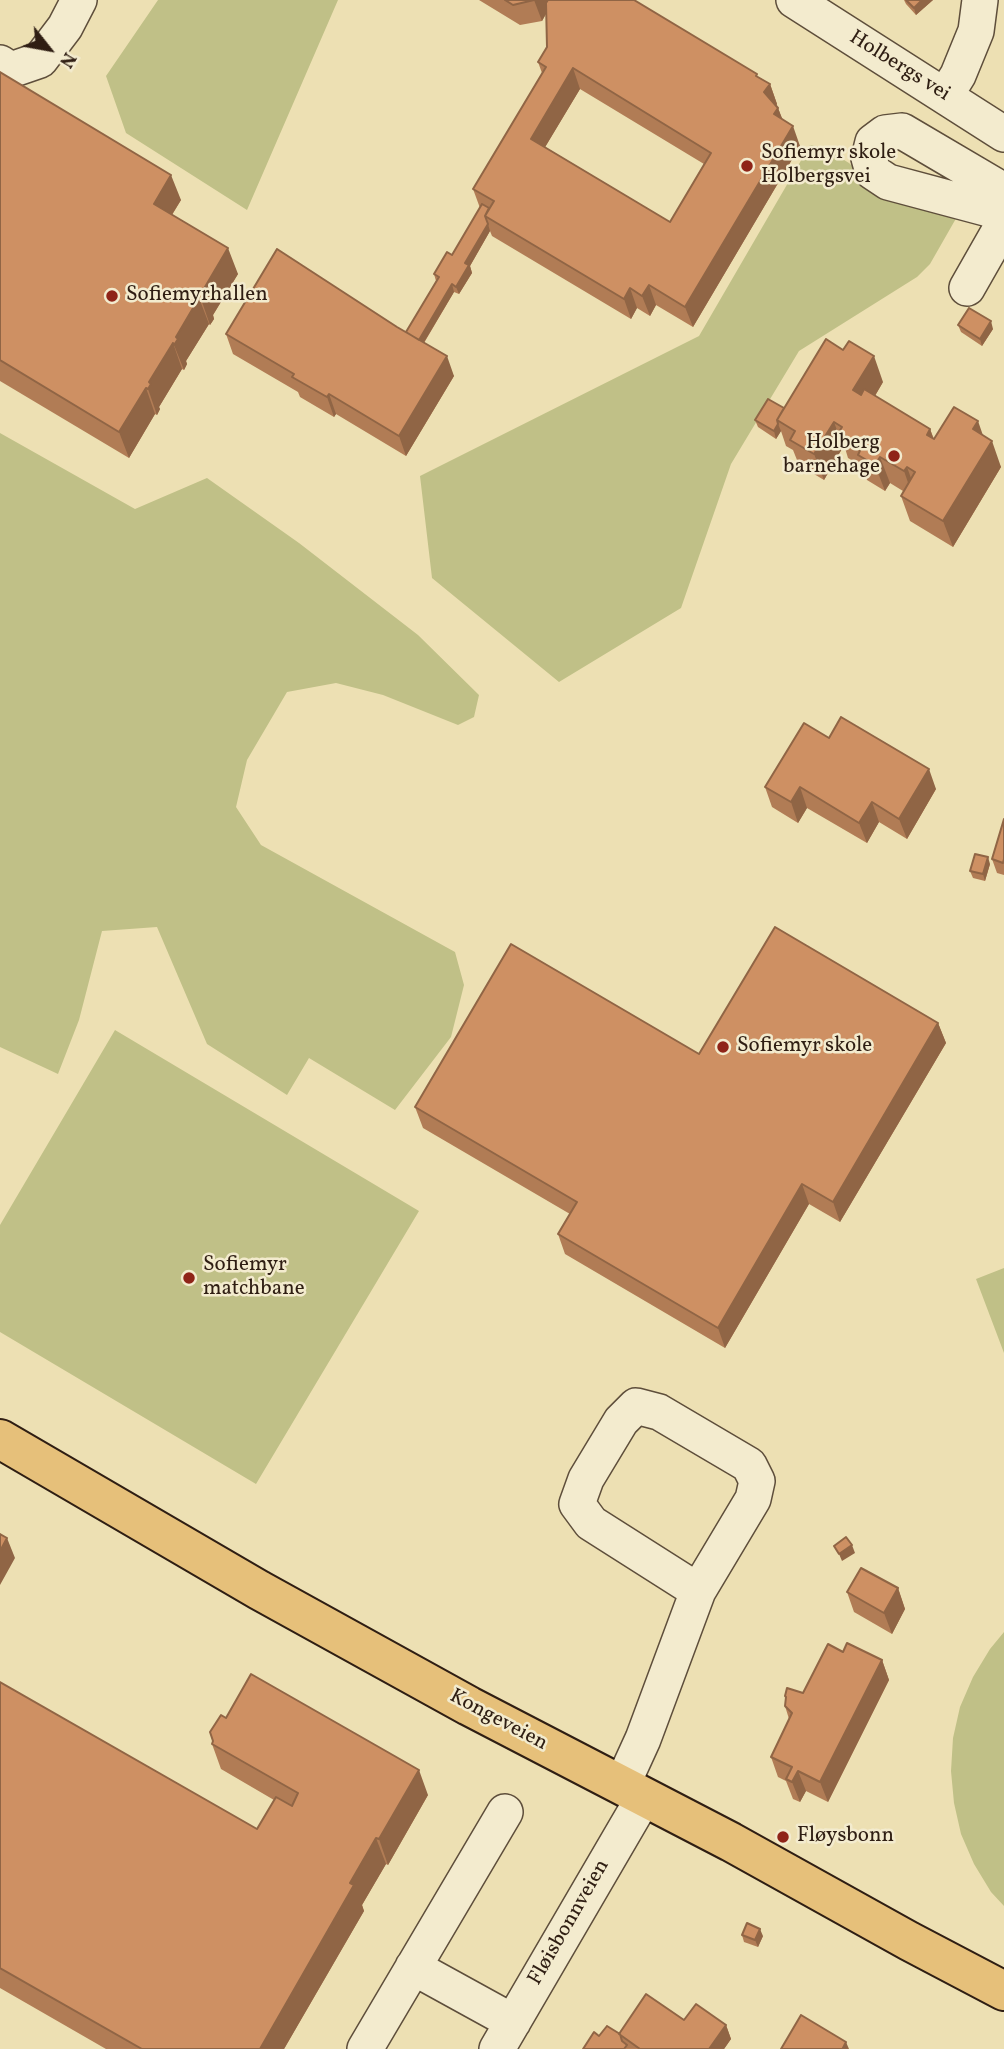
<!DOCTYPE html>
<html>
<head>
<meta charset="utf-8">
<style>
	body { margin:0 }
	#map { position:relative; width:1004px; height:2049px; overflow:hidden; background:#ede0b3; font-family:Vollkorn,serif }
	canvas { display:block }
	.north { position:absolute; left:14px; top:14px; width:70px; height:70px; -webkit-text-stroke:5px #f3ebce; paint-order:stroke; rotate:121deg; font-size:19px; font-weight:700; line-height:28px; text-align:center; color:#2f1e13 }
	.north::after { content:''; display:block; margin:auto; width:24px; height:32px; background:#2f1e13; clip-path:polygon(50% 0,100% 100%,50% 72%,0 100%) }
</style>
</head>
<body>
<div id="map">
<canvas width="1004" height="2049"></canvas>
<div class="north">N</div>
</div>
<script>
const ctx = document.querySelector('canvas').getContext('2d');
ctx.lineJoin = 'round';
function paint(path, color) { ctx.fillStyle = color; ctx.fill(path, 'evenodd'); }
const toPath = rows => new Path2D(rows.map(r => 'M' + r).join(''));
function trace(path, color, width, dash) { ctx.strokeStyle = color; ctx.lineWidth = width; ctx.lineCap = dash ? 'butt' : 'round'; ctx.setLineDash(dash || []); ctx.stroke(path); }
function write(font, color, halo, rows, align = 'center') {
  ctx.font = font + ' Vollkorn,serif'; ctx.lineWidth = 5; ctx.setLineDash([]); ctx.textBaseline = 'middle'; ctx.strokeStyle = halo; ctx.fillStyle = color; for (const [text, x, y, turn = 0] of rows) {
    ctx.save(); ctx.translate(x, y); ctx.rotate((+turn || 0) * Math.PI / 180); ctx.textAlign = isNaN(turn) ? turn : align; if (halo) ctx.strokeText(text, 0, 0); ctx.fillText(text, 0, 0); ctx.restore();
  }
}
paint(toPath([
	[158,0,338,0,247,210,126,133,106,76],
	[810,145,823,147,849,163,873,185,962,208,930,264,917,277,799,351,731,464,681,608,559,682,432,578,420,476,699,336],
	[0,433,135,509,207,478,299,543,418,635,479,695,474,717,458,725,383,695,336,683,287,692,247,760,236,807,261,845,455,952,464,985,451,1037,395,1110,309,1058,287,1095,207,1044,157,927,102,931,79,1020,58,1074,0,1047],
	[115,1030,419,1211,256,1484,0,1332,0,1225],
	[1004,1268,1004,1353,976,1279],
	[1004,1632,1004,1906,991,1892,974,1864,961,1834,954,1803,951,1771,953,1738,960,1707,973,1677,990,1649]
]), '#c0c087');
const minor = toPath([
	[794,0,1004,134],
	[0,63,11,70,40,60,65,27,79,0],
	[945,96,958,75,976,31,980,0],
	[1004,191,902,131,885,133,873,142,869,158,873,172,888,182,1004,213],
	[967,288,1004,223],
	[622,1785,643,1739,698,1591,753,1499,757,1481,749,1465,659,1412,636,1406,621,1421,586,1479,577,1504,591,1523,698,1591],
	[413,1967,513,2022],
	[365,2049,505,1812],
	[497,2049,644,1797]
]);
const major = toPath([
	[0,1439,259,1590,469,1706,731,1842,909,1941,1004,1991]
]);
trace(minor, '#5e4e3b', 38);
trace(major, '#2f1e13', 42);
trace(minor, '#f3ebce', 35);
trace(major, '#e6c07a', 38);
paint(toPath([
	[479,0,634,0,770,84,777,104,776,106,778,108,782,119,800,146,693,327,656,305,650,316,637,308,631,319,492,236,490,231,470,266,472,273,459,294,454,292,424,343,454,376,406,456,336,414,334,417,300,397,298,392,233,354,226,334,406,332,436,281,434,274,452,255,480,208,473,189,542,73,538,62,547,47,547,12,542,21,520,25],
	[580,89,704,164,670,222,545,147],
	[904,0,933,0,916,15,906,4],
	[0,72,181,200,172,215,238,274,213,315,214,319,210,325,209,324,186,361,187,364,184,370,182,369,159,407,160,409,157,415,155,414,129,458,0,381],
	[958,325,993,329,982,346,961,332],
	[883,382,875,396,930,429,934,439,983,436,1001,467,953,547,910,521,901,496,903,491,890,483,885,491,867,480,862,466,848,458,845,448,843,447,824,480,799,465,793,450,786,446,781,431,776,439,758,427,755,420,784,408],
	[829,738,936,789,907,839,879,822,867,843,807,808,798,823,772,807,765,787],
	[1004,819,1004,875,997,873,992,859],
	[990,864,985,881,973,878,970,871],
	[938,1023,946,1043,840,1222,809,1204,725,1348,565,1254,558,1234,570,1214,423,1128,415,1107,699,1054],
	[898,1588,905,1609,892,1634,854,1612,847,1592],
	[843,1652,882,1660,889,1680,828,1802,806,1791,800,1802,793,1799,786,1781,778,1777,771,1757,789,1719,785,1706,786,1700,785,1696,803,1693],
	[0,1682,257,1829,274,1800,221,1769,212,1744,226,1718,428,1795,388,1865,386,1864,362,1905,364,1911,284,2049,106,2049,0,1988],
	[742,1935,763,1936,758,1947,744,1942],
	[684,2020,726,2025,731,2039,724,2049,583,2049,599,2036,620,2034]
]), '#b17c55');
paint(toPath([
	[534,0,549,0,551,5,542,21],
	[922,0,933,0,916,15,914,8],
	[573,68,580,89,538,159,531,139],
	[770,84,777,104,772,113,764,92],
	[778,108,786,128,774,114],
	[793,126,800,146,693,327,685,307],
	[171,175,181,200,163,229,154,204],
	[488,224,490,231,470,266,472,273,459,294,456,287,465,263],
	[228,248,238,274,213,315,214,319,210,325,201,299,202,292],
	[452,284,454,292,417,354,415,347],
	[649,285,656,305,650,316,642,296],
	[630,288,637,308,631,319,624,299],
	[199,298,209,324,186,361,187,364,184,370,174,345,176,337],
	[991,321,993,329,982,346,980,339],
	[173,343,182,369,159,407,160,409,157,415,148,389,149,382],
	[447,356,454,376,406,456,399,436],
	[874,356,883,382,863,416,853,390],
	[146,388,155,414,129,458,119,432],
	[329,394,336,414,334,417,327,397],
	[978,421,987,447,973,429],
	[834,422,843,447,824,480,814,454],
	[778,424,781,431,776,439,774,431],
	[930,429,939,455,927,435],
	[992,441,1001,467,953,547,943,521],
	[880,457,890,483,885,491,875,465],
	[907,467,916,492,913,497,904,471],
	[929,769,936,789,907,839,899,819],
	[800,787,807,808,798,823,791,802],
	[872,802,879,822,867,843,859,823],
	[988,857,990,864,985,881,983,874],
	[938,1023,946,1043,840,1222,833,1202],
	[802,1184,809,1204,725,1348,718,1328],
	[7,1538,15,1558,0,1585,0,1551],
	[852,1545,855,1553,842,1561,839,1554],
	[898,1588,905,1609,892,1634,884,1613],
	[882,1660,889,1680,828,1802,820,1782],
	[419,1770,428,1795,388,1865,379,1839],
	[798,1771,806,1791,800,1802,792,1782],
	[376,1838,386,1864,362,1905,364,1911,284,2049,260,2049,350,1883],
	[760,1929,763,1936,758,1947,755,1940],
	[726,2025,731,2039,724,2049,709,2049],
	[846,2042,849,2049,843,2049,843,2048]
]), '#906545');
const building = toPath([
	[505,0,534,0,513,5,505,0],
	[548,0,634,0,757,74,756,76,770,84,764,92,778,108,774,114,793,126,685,307,649,285,642,296,630,288,624,299,485,216,494,201,473,189,546,67,538,62,547,47,546,3,548,0],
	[573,68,711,153,670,222,531,139,573,68],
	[906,0,922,0,914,8,906,0],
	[0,72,171,175,154,204,228,248,202,292,205,293,201,299,199,298,176,337,178,339,174,345,173,343,149,382,151,384,148,389,146,388,119,432,0,360,0,72],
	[482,204,489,208,485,216,488,224,465,263,469,265,456,287,452,284,419,340,406,332,439,277,434,274,447,252,452,255,482,204],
	[277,249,397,327,447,356,399,436,329,394,327,397,292,377,294,374,226,334,277,249],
	[969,308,991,321,980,339,958,325,969,308],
	[826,339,843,350,849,341,874,356,853,390,861,395,864,389,930,429,927,435,934,439,954,407,978,421,973,429,992,441,943,521,901,496,915,472,907,467,904,471,880,457,875,465,858,455,862,446,839,432,842,427,834,422,814,454,790,440,795,431,777,420,826,339],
	[768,399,784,408,777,420,778,424,774,431,755,420,768,399],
	[841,717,929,769,899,819,872,802,859,823,800,787,791,802,765,787,804,723,829,738,841,717],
	[1004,819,1004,859,1003,863,992,859,1004,819],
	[975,854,988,857,983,874,970,871,975,854],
	[775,927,938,1023,833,1202,802,1184,718,1328,558,1234,577,1202,415,1107,511,944,699,1054,775,927],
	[0,1534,7,1538,0,1551,0,1534],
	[846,1537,852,1545,839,1554,834,1546,846,1537],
	[861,1568,898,1588,884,1613,847,1592,861,1568],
	[847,1643,882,1660,820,1782,798,1771,792,1782,786,1779,792,1767,771,1757,792,1713,785,1706,786,1697,785,1696,787,1688,803,1693,828,1644,843,1652,847,1643],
	[251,1674,419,1770,379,1839,376,1838,350,1883,354,1885,260,2049,142,2049,0,1968,0,1682,257,1829,276,1797,292,1806,298,1793,212,1744,213,1741,210,1732,221,1715,226,1718,251,1674],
	[747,1923,760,1929,755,1940,742,1935,747,1923],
	[646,1994,684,2020,696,2004,726,2025,709,2049,640,2049,619,2034,646,1994],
	[801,2015,846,2042,843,2048,845,2049,781,2049,801,2015],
	[607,2026,620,2034,622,2041,627,2045,624,2049,583,2049,594,2032,599,2036,607,2026]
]);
paint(building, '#ce9063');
trace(building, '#906545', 2);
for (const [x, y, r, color] of [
	[747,166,7,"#8f2418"],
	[112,296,7,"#8f2418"],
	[894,456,7,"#8f2418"],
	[723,1047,7,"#8f2418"],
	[189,1278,7,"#8f2418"],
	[783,1837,7,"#8f2418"]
]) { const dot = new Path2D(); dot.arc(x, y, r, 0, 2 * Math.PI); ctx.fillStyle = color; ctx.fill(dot); trace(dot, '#f3ebce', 2.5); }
write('21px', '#2f1e13', '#f3ebce', [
	["Holbergs vei",899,67,32],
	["Kongeveien",498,1721,28],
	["Fløisbonnveien",570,1923,-60]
]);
write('21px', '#2f1e13', '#f3ebce', [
	["Sofiemyr skole",761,154],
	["Holbergsvei",761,178],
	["Sofiemyrhallen",126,296],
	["Holberg",880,444,"right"],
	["barnehage",880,468,"right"],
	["Sofiemyr skole",737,1047],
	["Sofiemyr",203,1266],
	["matchbane",203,1290],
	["Fløysbonn",797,1837]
], 'left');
</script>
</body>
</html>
